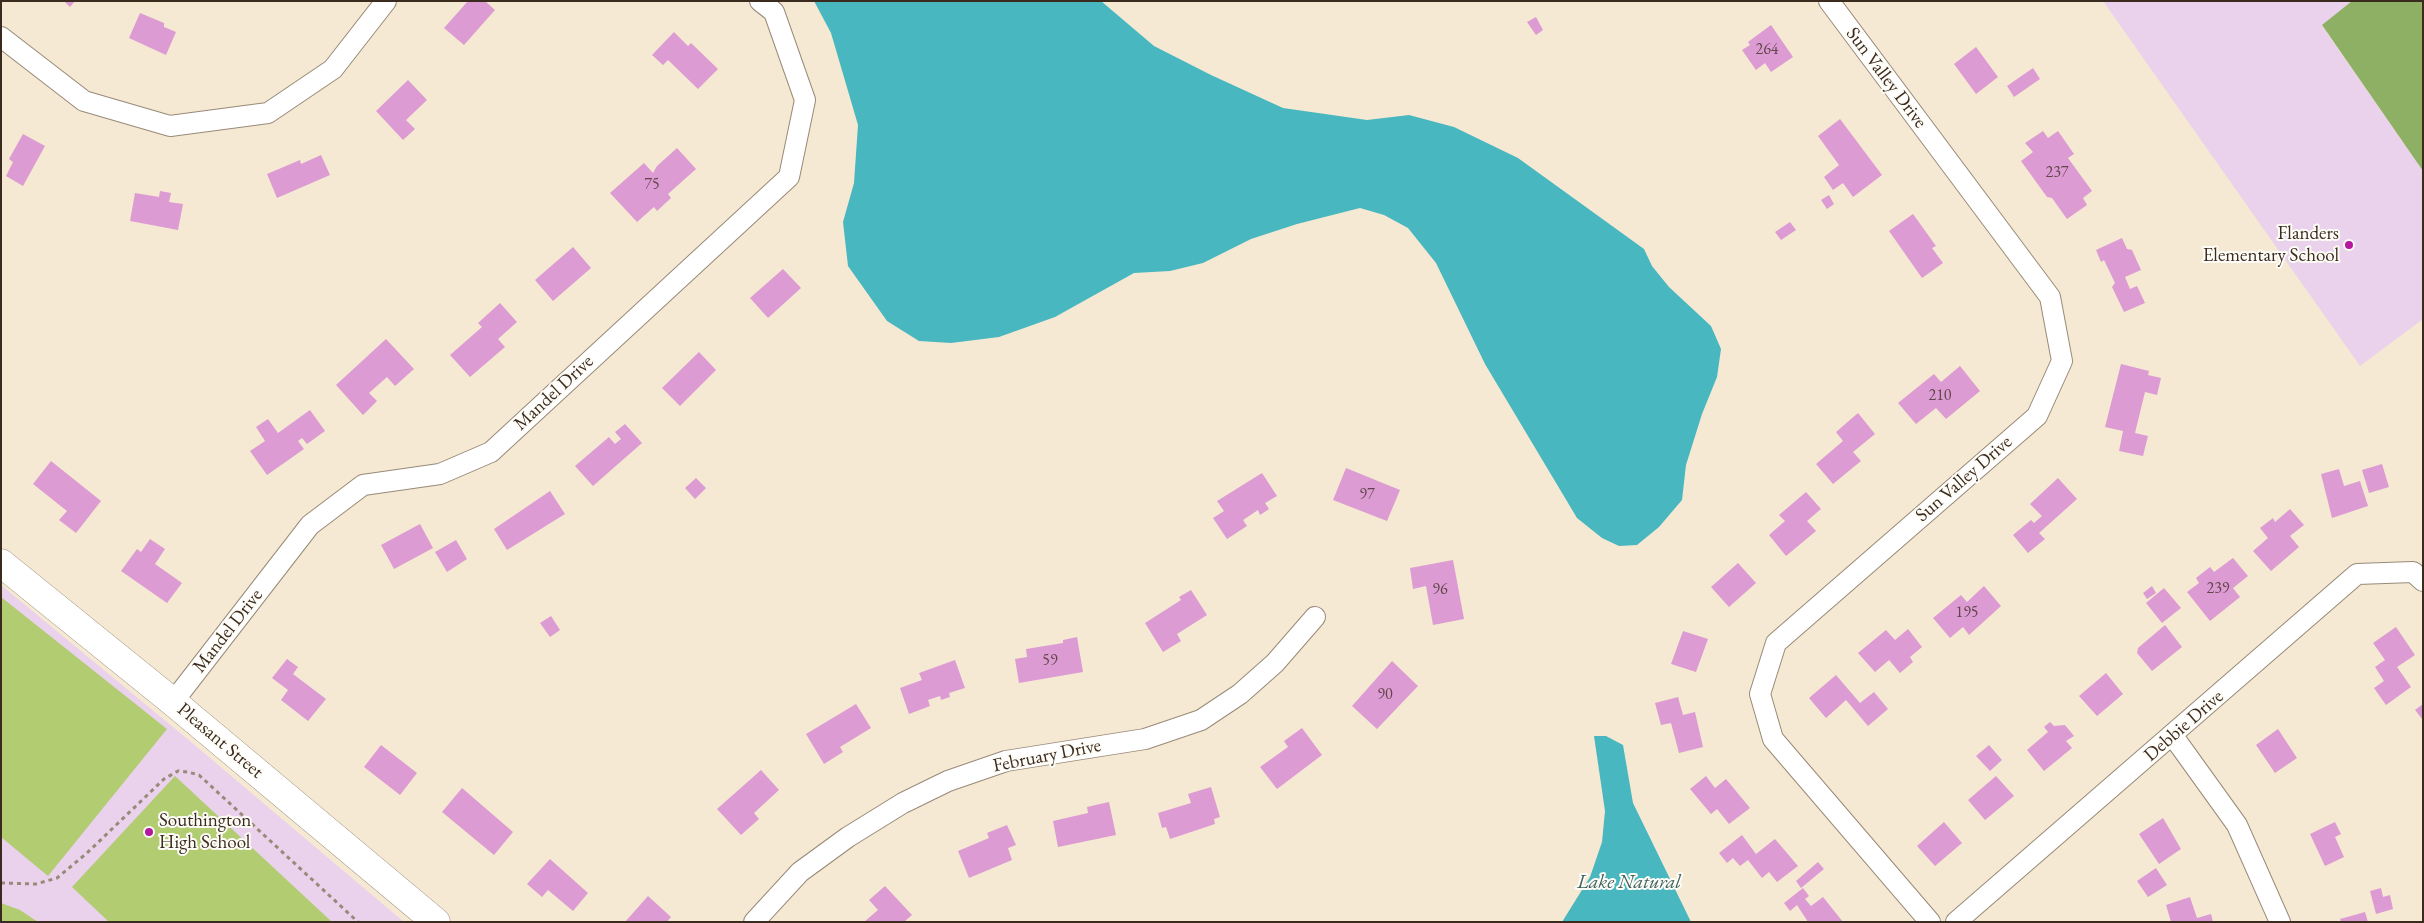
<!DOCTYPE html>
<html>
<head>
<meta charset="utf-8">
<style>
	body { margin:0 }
	#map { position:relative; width:2424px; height:923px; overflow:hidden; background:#f5e9d3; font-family:"EB Garamond",serif }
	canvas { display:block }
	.frame { position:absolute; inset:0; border:2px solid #3b2a1e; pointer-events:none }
</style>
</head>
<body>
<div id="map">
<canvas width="2424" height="923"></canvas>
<div class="frame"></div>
</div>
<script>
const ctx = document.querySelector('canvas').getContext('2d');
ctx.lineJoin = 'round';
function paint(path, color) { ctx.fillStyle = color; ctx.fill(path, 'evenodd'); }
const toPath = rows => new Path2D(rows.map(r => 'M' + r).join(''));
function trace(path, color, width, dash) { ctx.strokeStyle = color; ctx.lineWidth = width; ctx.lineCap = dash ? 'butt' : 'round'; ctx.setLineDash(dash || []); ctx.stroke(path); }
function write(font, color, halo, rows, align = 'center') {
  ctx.font = font + ' "EB Garamond",serif'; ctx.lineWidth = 4; ctx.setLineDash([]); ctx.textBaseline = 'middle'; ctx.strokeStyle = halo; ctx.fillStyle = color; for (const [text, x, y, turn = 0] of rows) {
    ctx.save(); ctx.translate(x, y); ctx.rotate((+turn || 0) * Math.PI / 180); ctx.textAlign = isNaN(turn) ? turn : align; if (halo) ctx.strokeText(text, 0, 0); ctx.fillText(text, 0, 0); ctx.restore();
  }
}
paint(toPath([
	[2103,1,2352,1,2322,26,2423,171,2423,319,2360,366],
	[1,585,191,742,404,922,1,922]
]), '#ead1ec');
paint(toPath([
	[1,597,167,729,48,876,1,837],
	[175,776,332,922,109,922,72,887],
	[1,903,20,910,38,922,1,922]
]), '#b2cc72');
paint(toPath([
	[2352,1,2423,1,2423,171,2322,25]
]), '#8db064');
paint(toPath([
	[814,1,1101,1,1154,46,1211,75,1283,108,1367,120,1409,115,1454,127,1518,158,1644,249,1652,266,1669,287,1711,326,1721,349,1717,377,1702,414,1686,465,1682,500,1659,527,1637,545,1619,546,1602,538,1577,518,1485,364,1436,263,1408,228,1384,215,1360,208,1297,224,1251,239,1203,263,1170,271,1134,273,1055,317,999,337,951,343,919,341,887,321,848,266,843,222,854,183,858,125,831,33],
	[1594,736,1606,736,1623,745,1633,803,1691,922,1562,922,1590,877,1602,842,1605,811]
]), '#48b7bf');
paint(toPath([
	[64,1,75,1,70,7],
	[468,1,485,1,495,10,464,45,444,28],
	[140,13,164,23,164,27,176,32,166,55,129,38],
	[1536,17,1543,30,1536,35,1527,22],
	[1771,25,1793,57,1771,72,1765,63,1756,70,1742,50,1750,45,1748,42],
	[674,32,688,46,691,43,718,69,698,89,668,60,663,65,652,55],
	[1976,47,1998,77,1976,94,1954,64],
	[2033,68,2040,79,2014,97,2007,86],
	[408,80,427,100,406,120,415,129,403,140,376,111],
	[1840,119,1882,175,1853,197,1843,183,1833,190,1824,177,1839,165,1818,136],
	[2043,131,2048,138,2058,131,2074,154,2068,158,2092,191,2083,198,2087,205,2067,219,2052,198,2047,197,2021,161,2033,152,2025,143],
	[23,134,45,146,23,186,6,176,13,162,9,159],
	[677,148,696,169,668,194,671,198,657,211,654,207,637,222,610,193,644,163,653,173,657,166],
	[321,155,330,175,277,198,267,174,300,160,301,164],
	[160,191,171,193,169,202,183,204,178,230,130,221,135,193,159,197],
	[1829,195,1834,204,1827,209,1821,200],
	[1913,214,1936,246,1932,248,1943,263,1922,278,1889,231],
	[1790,222,1796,230,1781,240,1775,232],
	[2122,238,2127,249,2132,250,2141,270,2125,277,2130,289,2137,286,2145,303,2124,312,2112,287,2115,283,2104,260,2101,262,2096,250],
	[573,247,591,268,553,301,535,280],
	[783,269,801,288,768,318,750,298],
	[500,303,517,322,498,339,505,347,470,377,450,355,482,327,478,323],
	[386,339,414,369,395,386,387,377,369,393,377,401,363,415,336,385],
	[699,352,716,370,680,406,662,388],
	[2121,364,2149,371,2148,375,2161,378,2157,395,2145,392,2135,433,2148,436,2143,456,2119,451,2123,431,2105,427],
	[1960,366,1980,391,1946,419,1936,408,1916,424,1898,403,1934,374,1941,382],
	[310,410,325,431,307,444,302,438,298,441,304,449,267,475,250,451,265,441,256,427,268,419,278,433],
	[1858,413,1875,434,1853,452,1861,461,1833,484,1816,464,1843,441,1836,432],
	[625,424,642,443,593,486,575,466,609,437,615,444,621,439,615,432],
	[51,461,101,501,76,533,59,520,67,511,33,484],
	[2382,464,2389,487,2369,493,2362,470],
	[1346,468,1400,490,1387,521,1333,500],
	[2339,469,2344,486,2360,481,2368,506,2332,518,2321,474],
	[1262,473,1277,496,1265,503,1269,509,1260,515,1258,510,1243,520,1247,526,1227,539,1213,518,1224,511,1217,501],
	[696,478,706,488,695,499,685,488],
	[2058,478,2077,499,2039,533,2045,539,2028,553,2013,535,2031,520,2034,523,2042,516,2030,504],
	[550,491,565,514,507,550,494,529],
	[1806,492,1821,509,1807,521,1816,531,1786,556,1769,535,1785,521,1779,515],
	[2290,509,2304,525,2290,536,2299,547,2271,571,2253,551,2268,538,2260,528,2273,518,2275,522],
	[420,524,433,548,394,569,381,545],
	[150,539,165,549,155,564,182,583,167,603,121,571,137,549,141,552],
	[456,540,467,559,447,572,435,552],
	[2233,558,2248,576,2233,588,2240,597,2210,621,2187,592,2199,583,2196,578,2210,567,2214,572],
	[1453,560,1464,619,1433,625,1426,586,1413,589,1410,568],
	[1738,563,1756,583,1729,607,1711,587],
	[1984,586,2001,606,1969,635,1963,627,1950,638,1933,618,1961,595,1967,602],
	[2152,586,2156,593,2147,599,2143,593],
	[2164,588,2181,608,2162,623,2146,603],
	[1191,590,1207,615,1177,634,1181,641,1163,652,1145,623,1181,600,1179,597],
	[551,616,560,630,550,637,540,623],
	[2165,625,2182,647,2152,671,2137,653,2138,648],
	[2396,627,2415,655,2397,667,2411,687,2386,705,2374,688,2384,681,2375,667,2385,660,2373,643],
	[1908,629,1922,647,1910,657,1913,662,1900,673,1889,660,1875,672,1858,653,1886,630,1895,640],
	[1683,631,1708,639,1696,672,1671,664],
	[1077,637,1083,672,1019,683,1015,659,1027,657,1026,649,1063,643,1063,640],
	[287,659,298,667,293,674,326,699,308,721,281,700,288,690,272,678],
	[955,660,965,688,949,693,950,697,941,700,940,696,928,700,930,706,909,714,900,688,922,680,919,673],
	[1392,661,1418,686,1377,729,1352,706],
	[2106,673,2123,694,2097,716,2079,696],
	[1836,675,1860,703,1874,692,1888,709,1868,726,1846,700,1826,718,1809,698],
	[1678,697,1683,715,1695,712,1703,747,1679,753,1671,723,1661,725,1655,703],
	[856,704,871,728,840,747,843,752,824,764,806,734],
	[2423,704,2423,720,2415,710],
	[2050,722,2054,726,2065,725,2074,736,2066,741,2072,748,2044,771,2027,750,2048,732,2044,727],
	[1302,728,1322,755,1277,789,1260,767,1288,747,1284,741],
	[2278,729,2297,758,2275,773,2256,745],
	[381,745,417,773,400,795,364,767],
	[1989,745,2002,760,1990,771,1976,756],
	[761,770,779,790,754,813,759,819,741,835,717,809],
	[1706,776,1715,788,1726,779,1750,808,1729,824,1717,809,1711,814,1690,789],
	[1996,776,2014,796,1985,820,1968,800],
	[1211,787,1220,817,1214,819,1215,824,1170,839,1166,827,1162,828,1158,813,1191,803,1188,794],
	[462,788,513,832,494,855,442,812],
	[1109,802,1116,835,1058,847,1053,821,1088,813,1087,807],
	[2163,818,2181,849,2159,864,2139,834],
	[1944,822,1962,843,1935,866,1917,846],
	[2335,822,2341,834,2335,837,2344,857,2325,866,2310,834],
	[1007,825,1016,845,1008,848,1012,860,969,878,958,851,989,838,987,833],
	[1742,835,1756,854,1775,839,1798,866,1777,882,1769,872,1762,878,1748,860,1740,866,1733,858,1727,863,1719,853],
	[550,859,588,893,573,911,548,890,542,897,527,884],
	[1818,862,1824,869,1801,888,1796,881],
	[2156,868,2167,885,2148,897,2137,881],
	[885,886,912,915,904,922,864,922,878,910,869,900],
	[1803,888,1809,896,1805,899,1811,906,1823,897,1843,922,1808,922,1797,905,1790,911,1784,903],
	[2381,888,2383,897,2390,895,2393,909,2376,914,2370,891],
	[648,896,671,917,667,922,625,922],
	[2190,897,2197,918,2211,914,2213,922,2171,922,2166,905],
	[2365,912,2368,922,2341,922,2340,919]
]), '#dc9bd2');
const street = toPath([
	[1829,1,2050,297,2062,361,2037,416,1776,643,1760,694,1773,739,1930,922],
	[1,37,84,101,170,126,268,113,333,69,386,1],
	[173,702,310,525,363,485,440,474,491,452,789,177,805,100,774,12,760,1],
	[2173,736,2237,825,2280,922],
	[754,922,800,872,848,837,903,803,948,781,1006,761,1145,739,1201,720,1240,694,1275,663,1315,617],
	[1956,922,2357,574,2413,572,2423,581]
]);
const secondary = toPath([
	[1,563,173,702,436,922]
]);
trace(street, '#988a78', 22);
trace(secondary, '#988a78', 29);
trace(toPath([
	[1,883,36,884,57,878,87,853,164,779,178,771,188,772,199,775,358,922]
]), '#988a78', 3, [4, 4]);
trace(street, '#fff', 20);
trace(secondary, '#fff', 28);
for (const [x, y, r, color] of [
	[2349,245,5,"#b5179e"],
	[149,832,5,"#b5179e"]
]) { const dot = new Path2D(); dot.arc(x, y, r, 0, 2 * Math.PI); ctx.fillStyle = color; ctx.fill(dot); trace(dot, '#fdfcf7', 2); }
write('16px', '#63464b', null, [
	["264",1767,50],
	["237",2057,173],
	["75",652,185],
	["210",1940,396],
	["97",1367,495],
	["239",2218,589],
	["96",1440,590],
	["195",1967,613],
	["59",1050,661],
	["90",1385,695]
]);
write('19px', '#3b2a1e', '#fdfcf7', [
	["Sun Valley Drive",1886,78,53],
	["Mandel Drive",554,393,-43],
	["Sun Valley Drive",1964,479,-41],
	["Mandel Drive",228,631,-52],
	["Debbie Drive",2184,726,-41],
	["Pleasant Street",220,741,40],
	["February Drive",1047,756,-11]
]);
write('19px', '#3b2a1e', '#fdfcf7', [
	["Flanders",2339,234],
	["Elementary School",2339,256],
	["Southington",159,821,"left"],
	["High School",159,843,"left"]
], 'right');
write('italic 20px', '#40625e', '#fdfcf7', [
	["Lake Natural",1629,883]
]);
</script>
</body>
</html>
